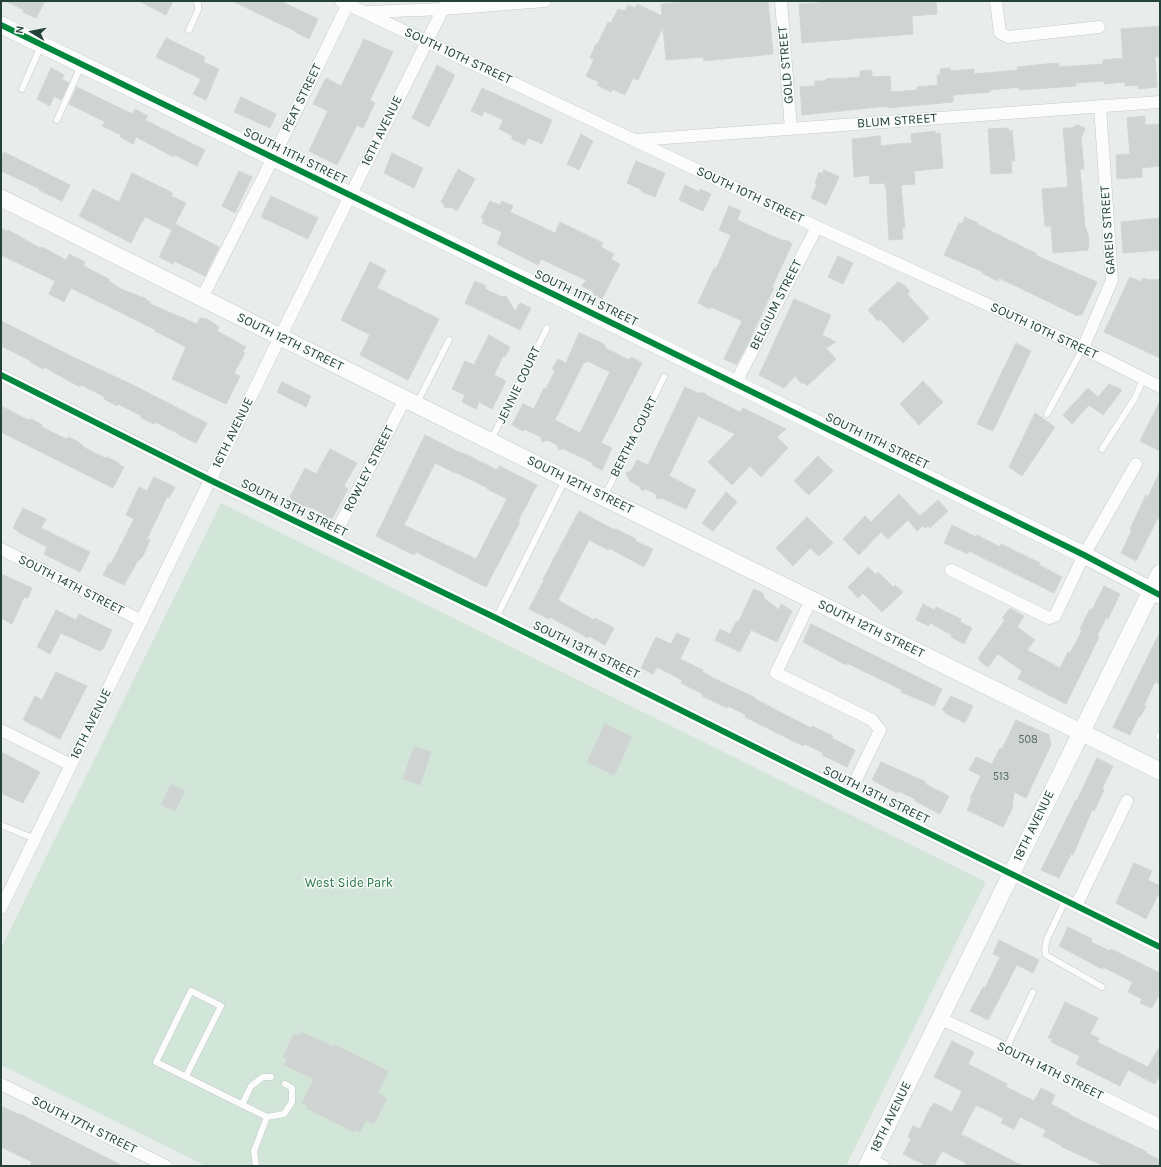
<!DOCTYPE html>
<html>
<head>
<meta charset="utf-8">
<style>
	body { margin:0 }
	#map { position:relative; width:1161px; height:1167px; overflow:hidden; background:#e8edeb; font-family:Karla,sans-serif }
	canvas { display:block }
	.frame { position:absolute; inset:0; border:2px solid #24423a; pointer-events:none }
	.north { position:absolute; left:12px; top:12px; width:40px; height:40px; -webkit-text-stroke:3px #f7fbf9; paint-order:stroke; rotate:280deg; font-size:11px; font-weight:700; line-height:16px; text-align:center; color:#24423a }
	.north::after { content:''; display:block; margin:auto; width:14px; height:18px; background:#24423a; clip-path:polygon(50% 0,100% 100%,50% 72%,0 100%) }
</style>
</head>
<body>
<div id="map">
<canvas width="1161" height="1167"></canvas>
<div class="frame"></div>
<div class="north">N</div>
</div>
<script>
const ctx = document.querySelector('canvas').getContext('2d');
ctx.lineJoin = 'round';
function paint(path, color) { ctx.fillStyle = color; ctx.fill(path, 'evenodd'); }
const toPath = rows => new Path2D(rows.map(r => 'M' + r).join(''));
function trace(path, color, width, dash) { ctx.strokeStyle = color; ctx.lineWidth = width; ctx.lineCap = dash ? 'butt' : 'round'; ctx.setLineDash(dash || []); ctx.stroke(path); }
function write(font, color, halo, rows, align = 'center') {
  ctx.font = font + ' Karla,sans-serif'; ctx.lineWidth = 3; ctx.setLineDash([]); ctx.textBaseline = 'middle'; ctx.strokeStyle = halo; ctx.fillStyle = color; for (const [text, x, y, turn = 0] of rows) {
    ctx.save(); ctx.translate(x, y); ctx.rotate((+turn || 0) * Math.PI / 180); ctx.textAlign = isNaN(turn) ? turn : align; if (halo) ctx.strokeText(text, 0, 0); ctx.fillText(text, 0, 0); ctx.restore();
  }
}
paint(toPath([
	[221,503,986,882,846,1166,206,1166,1,1065,1,948]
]), '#d1e6d8');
const building = toPath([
	[5,1,45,1,36,18,23,12,24,10,5,1],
	[139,1,173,1,166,15,139,1],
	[232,1,280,1,318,19,309,39,295,32,295,31,232,1],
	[698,1,768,1,773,54,704,61,703,57,666,60,663,27,638,80,633,78,625,95,612,89,611,92,597,85,599,82,586,76,594,60,590,58,596,44,597,45,608,22,611,23,618,9,625,11,628,5,635,8,637,4,662,16,661,4,698,1],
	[819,1,936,1,937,14,912,16,913,34,802,43,799,4,819,3,819,1],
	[1160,26,1160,57,1155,57,1157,87,1138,89,1138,85,1125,86,1125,82,1104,84,1104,81,1076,83,1076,86,1019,90,1019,87,990,90,990,92,953,95,953,102,888,108,888,106,802,115,800,87,815,86,815,81,826,81,826,79,836,78,836,79,860,77,860,71,872,70,872,77,890,76,891,92,917,90,917,87,938,85,937,75,940,75,940,69,950,68,950,71,974,69,974,74,1018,70,1017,67,1046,64,1059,63,1059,67,1103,64,1103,60,1123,58,1121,29,1160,26],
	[166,38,205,57,203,62,219,69,206,100,193,94,201,79,156,57,166,38],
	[364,39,393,52,370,100,375,103,363,128,357,125,337,165,309,151,328,111,313,104,326,78,341,86,364,39],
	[437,65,455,75,429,127,412,118,437,65],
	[51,68,64,75,62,79,69,83,61,100,54,96,50,106,37,99,51,68],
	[77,87,132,114,135,109,148,116,145,120,205,150,197,166,175,155,174,157,136,137,133,144,120,137,121,135,102,126,105,122,69,104,77,87],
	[482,88,552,120,542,144,528,138,525,145,511,139,513,136,499,129,503,120,484,111,482,116,471,111,482,88],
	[241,97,276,114,270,128,234,112,241,97],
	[1145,116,1145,125,1159,124,1160,166,1142,168,1142,177,1117,179,1116,155,1130,154,1127,118,1145,116],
	[1077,125,1085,128,1084,132,1081,137,1084,169,1080,169,1085,227,1088,234,1089,248,1088,248,1088,250,1053,253,1051,226,1045,226,1042,189,1068,187,1063,128,1072,128,1077,125],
	[1008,128,1009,131,1012,130,1015,161,1011,161,1012,173,991,174,988,129,1008,128],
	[935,131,935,134,940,133,943,168,914,171,915,184,901,185,905,228,902,228,903,239,889,240,886,186,885,186,885,183,870,184,869,175,854,177,852,139,880,136,881,146,898,144,912,143,911,134,935,131],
	[581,134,593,141,579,170,567,164,581,134],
	[4,152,70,185,62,201,39,190,40,189,1,171,1,158,4,152],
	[392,153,423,168,414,188,384,173,392,153],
	[636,161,665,173,655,197,642,192,642,190,627,183,636,161],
	[458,169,475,179,457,211,451,207,445,208,444,204,441,202,458,169],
	[824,170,839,177,826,205,811,198,817,184,815,183,819,172,822,174,824,170],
	[239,171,252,177,235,213,222,206,239,171],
	[132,173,173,193,171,196,186,203,172,230,145,217,143,221,142,221,131,243,79,216,93,189,119,202,132,173],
	[685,185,699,192,700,189,711,194,703,211,679,200,685,185],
	[271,196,318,218,308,239,261,217,271,196],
	[490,201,500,205,502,201,513,206,510,212,555,233,560,222,603,243,601,247,614,254,611,259,620,264,602,299,593,294,594,292,582,286,586,280,541,259,538,265,497,244,502,232,482,223,484,220,481,218,490,201],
	[729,206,741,211,737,220,781,240,788,241,792,244,772,287,774,288,749,341,737,364,735,364,724,359,742,321,711,307,710,309,698,303,714,268,716,269,731,235,719,230,729,206],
	[965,217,978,223,977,224,1037,254,1033,254,1097,282,1082,315,1079,314,1078,316,999,278,998,281,982,273,983,272,944,255,959,223,962,224,965,217],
	[1160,218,1160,250,1123,253,1121,222,1160,218],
	[175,224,219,247,205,276,174,261,173,264,159,257,175,224],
	[1,228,7,231,8,230,40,248,42,247,66,260,69,254,85,262,83,266,109,279,109,281,121,289,147,299,146,300,151,302,150,304,197,324,200,318,207,319,219,327,217,331,246,347,243,351,245,353,234,373,240,376,226,404,172,379,186,347,155,331,156,330,71,288,64,302,49,294,55,281,1,255,1,228],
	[838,256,853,263,843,284,828,277,838,256],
	[370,262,386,270,377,288,439,319,408,380,360,355,370,335,341,320,370,262],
	[1130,277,1142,282,1143,278,1149,280,1160,279,1160,358,1104,332,1130,277],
	[475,281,486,286,485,289,502,297,506,296,515,311,520,303,531,308,520,330,465,303,475,281],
	[898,282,906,286,906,288,910,291,907,294,929,318,903,343,880,319,878,321,868,310,898,282],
	[794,299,831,315,822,335,836,342,826,348,836,359,807,386,804,382,802,384,795,376,784,388,759,375,794,299],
	[1,321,73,357,133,385,207,423,196,443,179,435,179,434,155,422,154,424,141,418,142,416,118,404,117,406,104,399,105,397,81,385,80,387,44,367,43,369,30,362,31,361,1,346,1,321],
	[579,333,598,341,605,345,605,348,629,360,631,357,642,363,601,443,612,448,602,470,592,465,593,463,564,449,559,450,557,445,548,440,542,442,541,437,524,429,523,431,512,425,523,404,534,409,544,388,546,389,555,371,552,369,558,359,566,363,579,333],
	[587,361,610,372,580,433,555,420,584,362,586,363,587,361],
	[489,335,510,347,505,357,503,356,494,375,506,381,492,409,479,402,476,409,462,402,465,395,452,389,465,361,474,365,489,335],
	[1016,343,1031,351,993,431,977,424,1016,343],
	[923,381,943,402,919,425,900,404,923,381],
	[282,382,311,396,306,407,277,392,282,382],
	[1109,384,1122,390,1103,415,1089,405,1072,424,1063,415,1088,388,1098,397,1109,384],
	[685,387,698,393,705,393,706,395,740,412,743,408,786,429,777,437,788,448,761,477,750,466,732,485,708,462,735,434,698,416,669,476,696,490,686,509,662,498,657,499,656,494,646,489,642,491,639,486,630,481,626,473,631,471,637,460,648,465,685,387],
	[1160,401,1160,451,1140,441,1160,401],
	[1,406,28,420,31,419,41,424,42,427,66,439,69,437,80,443,85,448,105,458,107,457,119,463,119,465,124,467,113,488,1,432,1,406],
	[1035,413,1055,427,1022,476,1009,467,1035,413],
	[425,435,463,454,463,453,497,470,499,466,537,485,518,521,520,522,486,587,416,552,414,555,376,536,425,435],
	[435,463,455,473,455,472,488,488,487,489,507,499,476,559,404,525,435,463],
	[330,449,357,463,344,486,348,489,332,519,313,508,302,506,292,500,290,497,305,468,316,474,330,449],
	[818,456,833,471,809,495,794,481,818,456],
	[1160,471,1160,514,1136,561,1121,553,1132,530,1130,529,1146,495,1148,497,1160,471],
	[154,477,175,487,169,498,167,497,147,539,150,540,142,558,141,558,137,562,124,585,103,575,109,563,111,564,134,519,126,515,139,487,147,491,154,477],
	[726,492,737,502,713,531,702,523,726,492],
	[899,494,920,516,938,500,948,511,930,528,928,526,925,528,923,526,917,531,908,520,888,539,881,532,859,555,843,539,865,516,871,522,899,494],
	[23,508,46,519,41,528,90,552,80,572,44,554,47,547,18,532,18,531,13,528,23,508],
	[579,511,615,530,616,529,636,539,635,541,653,549,644,567,609,548,608,550,589,540,558,600,594,620,595,618,614,628,605,645,589,636,588,638,550,617,549,619,529,609,544,580,543,579,579,511],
	[807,517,833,543,819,556,810,548,793,566,776,548,807,517],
	[952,525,976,537,977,535,1000,547,1001,544,1040,563,1039,565,1062,577,1054,593,969,551,968,554,944,543,952,525],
	[868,567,876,575,878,572,893,587,895,585,903,592,882,612,863,593,858,598,848,587,868,567],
	[1,574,32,588,28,598,24,597,12,624,1,618,1,574],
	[1104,586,1120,594,1108,619,1106,618,1097,636,1099,637,1066,704,1018,679,1022,671,998,654,988,667,982,663,978,658,1005,620,1002,618,1010,608,1024,616,1017,627,1035,640,1027,650,1060,668,1068,652,1070,653,1082,631,1080,629,1090,609,1092,610,1104,586],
	[754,589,763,593,764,598,779,610,781,604,792,611,777,642,751,630,740,652,715,640,720,629,730,634,736,622,739,621,754,589],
	[923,604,934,610,936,607,961,619,960,622,972,628,964,644,951,637,952,635,930,623,929,626,916,620,923,604],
	[56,610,76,620,79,614,112,630,103,649,100,651,61,633,50,654,37,647,56,610],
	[811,624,942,689,934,706,901,692,902,690,847,663,846,665,803,642,811,624],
	[1160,632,1160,684,1155,682,1144,705,1146,706,1140,717,1139,716,1130,735,1113,727,1160,632],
	[677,633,690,639,680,659,703,670,702,672,711,676,711,677,756,698,755,699,811,728,812,726,833,736,832,738,855,750,847,767,822,755,823,753,805,744,803,746,745,717,746,715,728,706,727,708,702,696,703,694,681,683,682,680,657,667,653,674,641,668,656,637,671,644,677,633],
	[56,672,87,686,60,739,23,720,35,696,42,700,56,672],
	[951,696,973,706,965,723,945,713,946,712,942,710,951,696],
	[1016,720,1049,735,1051,745,1026,798,1014,792,1012,809,1003,827,967,810,972,799,970,798,981,776,969,770,976,757,992,764,1000,748,1002,749,1016,720],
	[605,724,632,737,614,775,587,762,605,724],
	[414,747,431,752,420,785,403,779,414,747],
	[1,752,40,772,23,803,1,793,1,752],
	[1097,758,1113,766,1102,789,1104,790,1094,811,1092,810,1073,855,1071,854,1059,878,1041,870,1076,800,1077,800,1097,758],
	[881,762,926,782,925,784,949,796,940,814,915,801,915,799,898,791,897,793,872,780,881,762],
	[171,784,185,791,175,811,161,805,171,784],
	[1134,863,1152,871,1148,880,1160,886,1160,891,1146,919,1116,903,1134,863],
	[1068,927,1092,939,1091,942,1110,951,1111,949,1160,973,1160,993,1152,1008,1140,1003,1142,999,1128,992,1133,982,1103,967,1102,969,1059,946,1068,927],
	[999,940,1039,960,1033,973,1017,965,988,1020,970,1011,983,987,985,988,1000,957,993,954,999,940],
	[1065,1002,1098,1018,1090,1034,1099,1038,1097,1042,1148,1067,1160,1045,1160,1075,1155,1084,1128,1070,1120,1086,1076,1064,1080,1056,1051,1042,1052,1039,1048,1038,1065,1002],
	[301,1032,334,1047,335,1045,388,1071,378,1093,387,1098,374,1124,366,1120,360,1132,355,1130,354,1132,306,1108,308,1106,302,1103,314,1079,284,1065,287,1059,283,1057,294,1034,299,1036,301,1032],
	[952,1041,974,1052,968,1064,1007,1084,1006,1087,1034,1101,1041,1088,1055,1095,1051,1104,1070,1114,1070,1115,1147,1152,1146,1153,1160,1160,1160,1166,1104,1166,1062,1147,1062,1146,1043,1136,1046,1130,1020,1117,1014,1129,1001,1123,1003,1118,976,1105,961,1134,1023,1166,964,1166,966,1163,942,1151,934,1166,927,1166,903,1154,911,1139,908,1137,913,1126,920,1129,931,1106,932,1107,934,1103,952,1112,962,1091,934,1077,952,1041],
	[1,1106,20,1115,20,1114,123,1166,30,1166,32,1162,1,1147,1,1106]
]);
paint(building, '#cfd4d2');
trace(building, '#d1d6d4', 1);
const lane = toPath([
	[189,30,198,10,198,4,196,1],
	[22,89,41,46],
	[57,120,81,66],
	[417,403,449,340],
	[1047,414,1083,348],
	[491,440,547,328],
	[1102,449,1135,398,1143,379],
	[604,497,664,377],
	[496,618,565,480],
	[1159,737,1160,734],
	[1,825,35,839],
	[1065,901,1047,939,1045,949,1046,955,1102,987],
	[1006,1049,1033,992],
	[186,1076,221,1006,191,991,156,1062,267,1117,284,1114,292,1102,292,1088,285,1084],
	[242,1105,251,1086,263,1077,271,1077],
	[256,1166,254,1151,267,1117]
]);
const street = toPath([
	[341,1,817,227,1083,348,1160,387],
	[781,1,791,129],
	[996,1,1000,33,1008,37,1099,27],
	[368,12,443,9,545,1],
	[637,140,1160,102],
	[202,298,273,158,348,4],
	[1083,348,1112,280,1100,106],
	[1,375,210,480,496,618,849,794,1160,947],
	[735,384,817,227],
	[333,538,405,399],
	[1,549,142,621],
	[951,570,1049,618,1055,616,1084,555,1136,464],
	[811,600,776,673,872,720,880,730,849,794],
	[1,730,71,765],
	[1076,906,1127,801],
	[1,908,280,337,447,1],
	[939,1018,1006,1049,1160,1125],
	[1,1084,166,1166],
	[870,1160,883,1166]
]);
const secondary = toPath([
	[1,25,557,296,1084,555,1160,595],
	[1,198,566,479,1160,771],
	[867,1166,1160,573]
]);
trace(lane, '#c5cac8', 7);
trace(street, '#c5cac8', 13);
trace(secondary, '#c3cbc8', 18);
trace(lane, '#fcfcfc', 6);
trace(street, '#fcfcfc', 12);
trace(secondary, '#fcfcfc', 17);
trace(toPath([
	[1,25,557,296,1084,555,1160,595],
	[1,375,210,480,496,618,849,794,1160,947]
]), '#00873e', 6);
write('11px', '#506761', null, [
	["508",1028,740],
	["513",1001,777]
]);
write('13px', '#24423a', '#f7fbf9', [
	["SOUTH 10TH STREET",458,56,25],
	["GOLD STREET",786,65,-95],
	["PEAT STREET",302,98,-64],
	["BLUM STREET",897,121,-4],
	["16TH AVENUE",382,131,-64],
	["SOUTH 11TH STREET",295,156,26],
	["SOUTH 10TH STREET",750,195,25],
	["GAREIS STREET",1108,230,-94],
	["SOUTH 11TH STREET",586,298,26],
	["BELGIUM STREET",776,305,-63],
	["SOUTH 10TH STREET",1044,331,25],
	["SOUTH 12TH STREET",290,342,26],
	["JENNIE COURT",519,385,-64],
	["16TH AVENUE",233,433,-64],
	["BERTHA COURT",634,437,-63],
	["SOUTH 11TH STREET",877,441,26],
	["ROWLEY STREET",369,469,-63],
	["SOUTH 12TH STREET",580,485,26],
	["SOUTH 13TH STREET",294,508,26],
	["SOUTH 14TH STREET",71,585,27],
	["SOUTH 12TH STREET",871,629,26],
	["SOUTH 13TH STREET",586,650,26],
	["16TH AVENUE",91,724,-64],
	["SOUTH 13TH STREET",876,795,26],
	["18TH AVENUE",1034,826,-64],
	["SOUTH 14TH STREET",1050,1071,26],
	["18TH AVENUE",891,1117,-64],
	["SOUTH 17TH STREET",84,1125,26]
]);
write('13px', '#2d7a4b', '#f7fbf9', [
	["West Side Park",349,883]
]);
</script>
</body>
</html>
